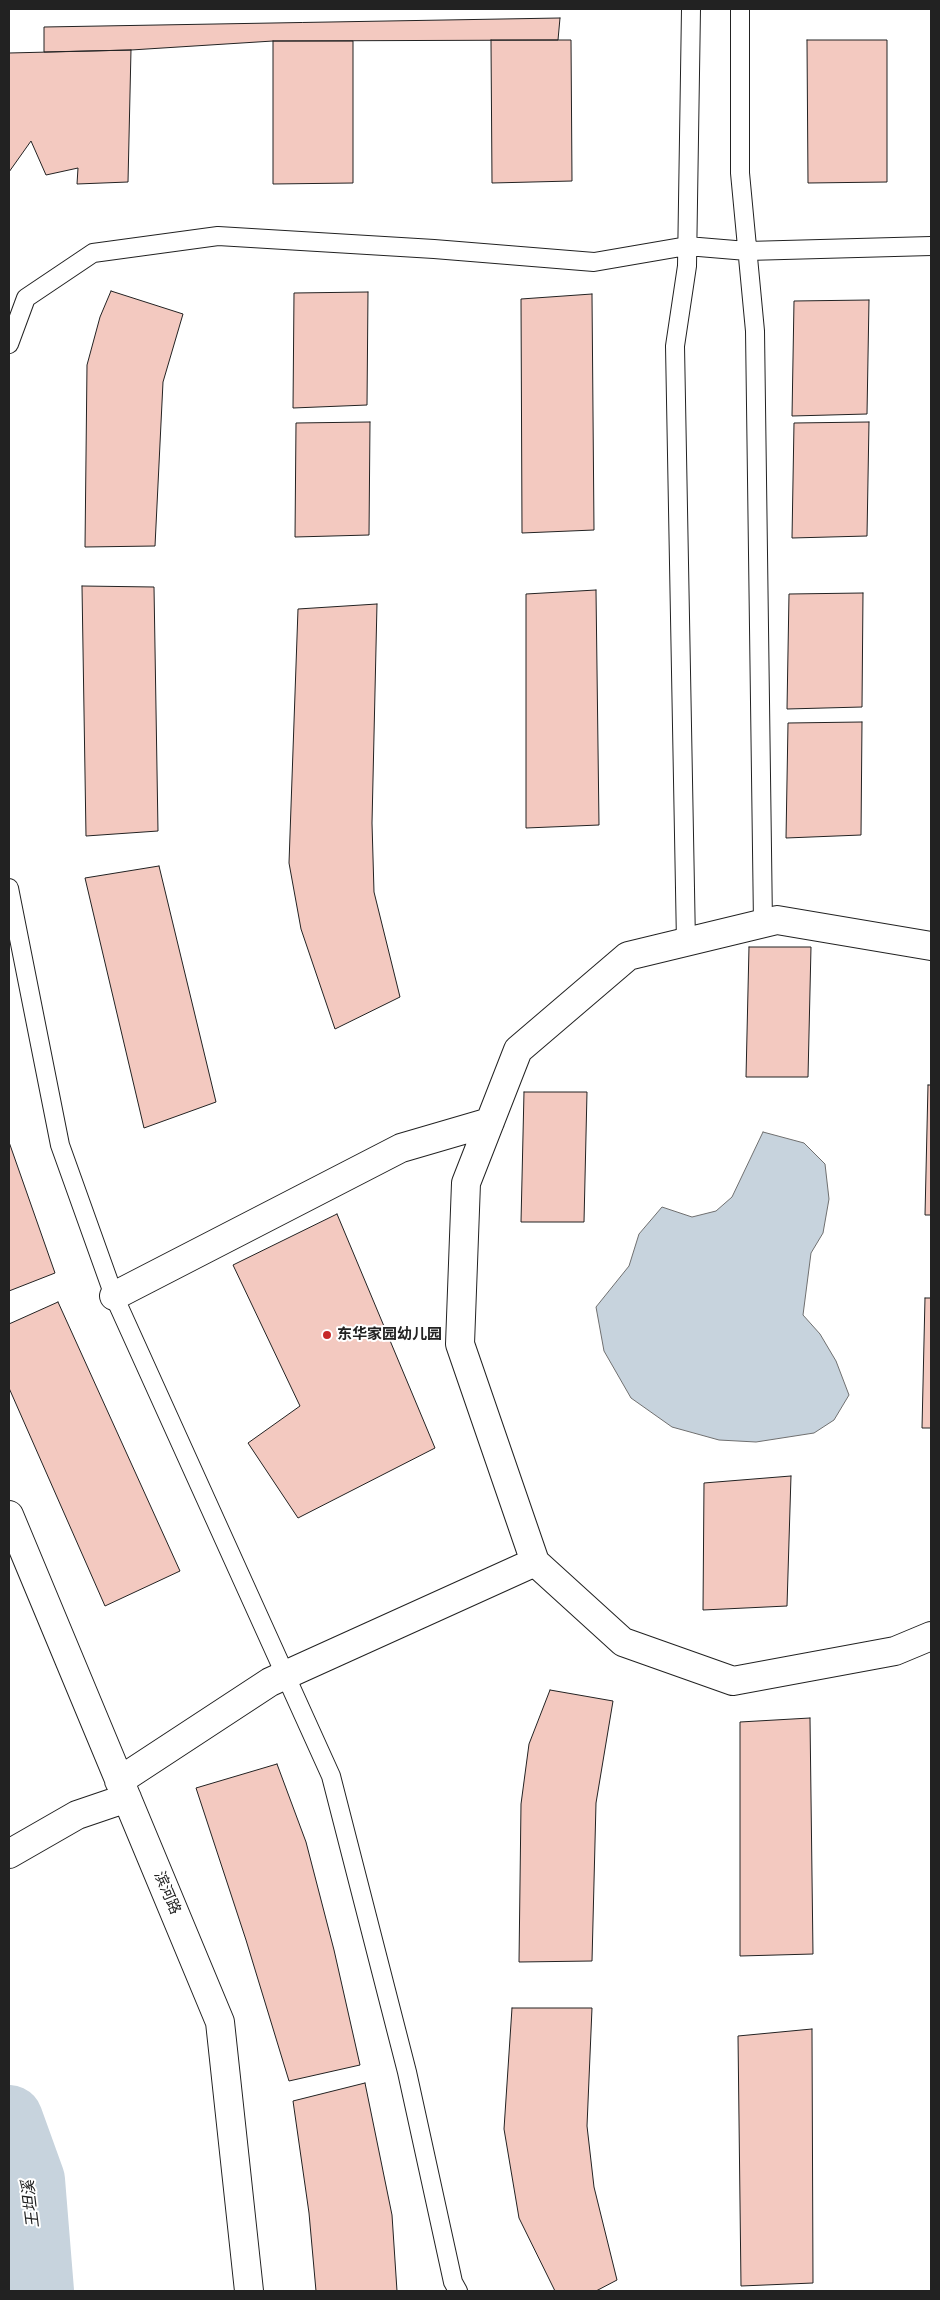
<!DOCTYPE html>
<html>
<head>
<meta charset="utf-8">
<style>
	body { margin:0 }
	#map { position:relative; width:940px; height:2300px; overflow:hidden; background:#fff; font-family:Figtree,sans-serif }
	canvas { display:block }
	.frame { position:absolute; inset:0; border:10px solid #222; pointer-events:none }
</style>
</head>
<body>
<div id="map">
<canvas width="940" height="2300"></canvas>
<div class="frame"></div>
</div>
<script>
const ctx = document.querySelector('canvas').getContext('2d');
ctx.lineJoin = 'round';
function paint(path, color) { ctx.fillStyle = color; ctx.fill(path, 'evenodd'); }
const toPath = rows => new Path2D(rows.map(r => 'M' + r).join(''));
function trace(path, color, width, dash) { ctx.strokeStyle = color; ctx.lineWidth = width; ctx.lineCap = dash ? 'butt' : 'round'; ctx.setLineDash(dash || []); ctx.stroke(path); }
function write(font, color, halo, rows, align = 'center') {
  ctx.font = font + ' Figtree,"Noto Sans SC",sans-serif'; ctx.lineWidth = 4; ctx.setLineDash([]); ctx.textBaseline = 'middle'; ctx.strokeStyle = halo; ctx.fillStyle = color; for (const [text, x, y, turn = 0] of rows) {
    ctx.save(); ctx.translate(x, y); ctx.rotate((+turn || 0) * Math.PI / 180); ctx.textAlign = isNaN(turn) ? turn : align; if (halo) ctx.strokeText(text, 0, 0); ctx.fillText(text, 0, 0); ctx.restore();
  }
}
const water = toPath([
	[763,1132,804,1143,825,1164,829,1199,823,1233,811,1253,803,1315,820,1334,836,1361,849,1395,834,1420,814,1433,756,1442,719,1440,672,1427,631,1398,604,1351,596,1307,629,1266,639,1234,662,1207,692,1217,716,1211,732,1197,763,1132]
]);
paint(water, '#c7d3dd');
trace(water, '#6f6f6f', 1);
trace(toPath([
	[9,2119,31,2180,40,2291]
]), '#c7d3dd', 68);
const building = toPath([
	[560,18,558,40,273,41,131,50,44,52,44,27,560,18],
	[491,40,571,40,572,181,492,183,491,40],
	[807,40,887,40,887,182,808,183,807,40],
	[273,41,353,41,353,183,273,184,273,41],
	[131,50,128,182,77,184,78,168,46,175,31,141,9,172,9,53,131,50],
	[111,291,183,314,163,382,155,546,85,547,87,365,100,317,111,291],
	[368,292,367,405,293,408,294,293,368,292],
	[592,294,594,530,522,533,521,299,592,294],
	[869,300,867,414,792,416,794,301,869,300],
	[370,422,369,535,295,537,296,423,370,422],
	[869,422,867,536,792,538,794,423,869,422],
	[82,586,154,587,158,831,86,836,82,586],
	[596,590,599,825,526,828,526,594,596,590],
	[863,593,862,707,787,709,789,594,863,593],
	[377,604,372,823,374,892,400,997,335,1029,301,929,289,863,298,609,377,604],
	[862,722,861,835,786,838,788,723,862,722],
	[159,866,216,1102,144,1128,85,878,159,866],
	[749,947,811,947,808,1077,746,1077,749,947],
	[928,1085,931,1085,931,1215,925,1215,928,1085],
	[524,1092,587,1092,584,1222,521,1222,524,1092],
	[9,1142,55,1273,9,1291,9,1142],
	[337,1214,435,1448,298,1518,248,1443,300,1406,233,1265,337,1214],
	[925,1298,931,1298,931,1428,922,1428,925,1298],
	[58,1302,180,1571,105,1606,9,1388,9,1324,58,1302],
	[791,1476,787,1606,703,1610,704,1483,791,1476],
	[550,1690,613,1701,596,1803,592,1961,519,1962,521,1804,529,1744,550,1690],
	[810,1718,813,1954,740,1956,740,1722,810,1718],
	[277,1764,306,1842,334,1950,360,2065,289,2081,246,1940,196,1788,277,1764],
	[512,2008,592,2008,587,2126,594,2187,617,2280,596,2291,555,2291,519,2218,504,2129,512,2008],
	[812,2029,813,2283,741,2286,738,2036,812,2029],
	[365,2083,392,2215,397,2291,316,2291,309,2213,293,2101,365,2083]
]);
paint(building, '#f3c9c0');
trace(building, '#222', 1);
const lane = toPath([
	[740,9,740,173,755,331,763,924],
	[9,344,26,298,93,253,218,236,434,249,594,262,687,246,747,251,931,246],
	[9,888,60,1145,114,1296,331,1776,407,2072,453,2282,458,2291],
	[686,943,675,346,687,266,691,9]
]);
const street = toPath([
	[931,946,777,920,628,956,518,1050,466,1183,460,1344,535,1562,623,1642,733,1681,895,1651,931,1636],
	[114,1296,401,1148,490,1122],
	[9,1515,220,2022,249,2291],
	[119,1781,270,1682,535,1562],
	[9,1854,77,1815,127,1798]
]);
trace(lane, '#222', 20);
trace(street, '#222', 30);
trace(lane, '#fff', 18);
trace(street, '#fff', 28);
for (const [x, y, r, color] of [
	[327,1335,5,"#c62828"]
]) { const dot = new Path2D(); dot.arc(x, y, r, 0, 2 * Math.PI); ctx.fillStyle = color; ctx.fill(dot); trace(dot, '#fff', 2); }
write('bold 15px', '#222', '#fff', [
	["东华家园幼儿园",337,1335]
], 'left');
write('15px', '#222', '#fff', [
	["滨河路",167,1893,67]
]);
write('italic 16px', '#222', '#fff', [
	["王坦溪",31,2204,-97]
]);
</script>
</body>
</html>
